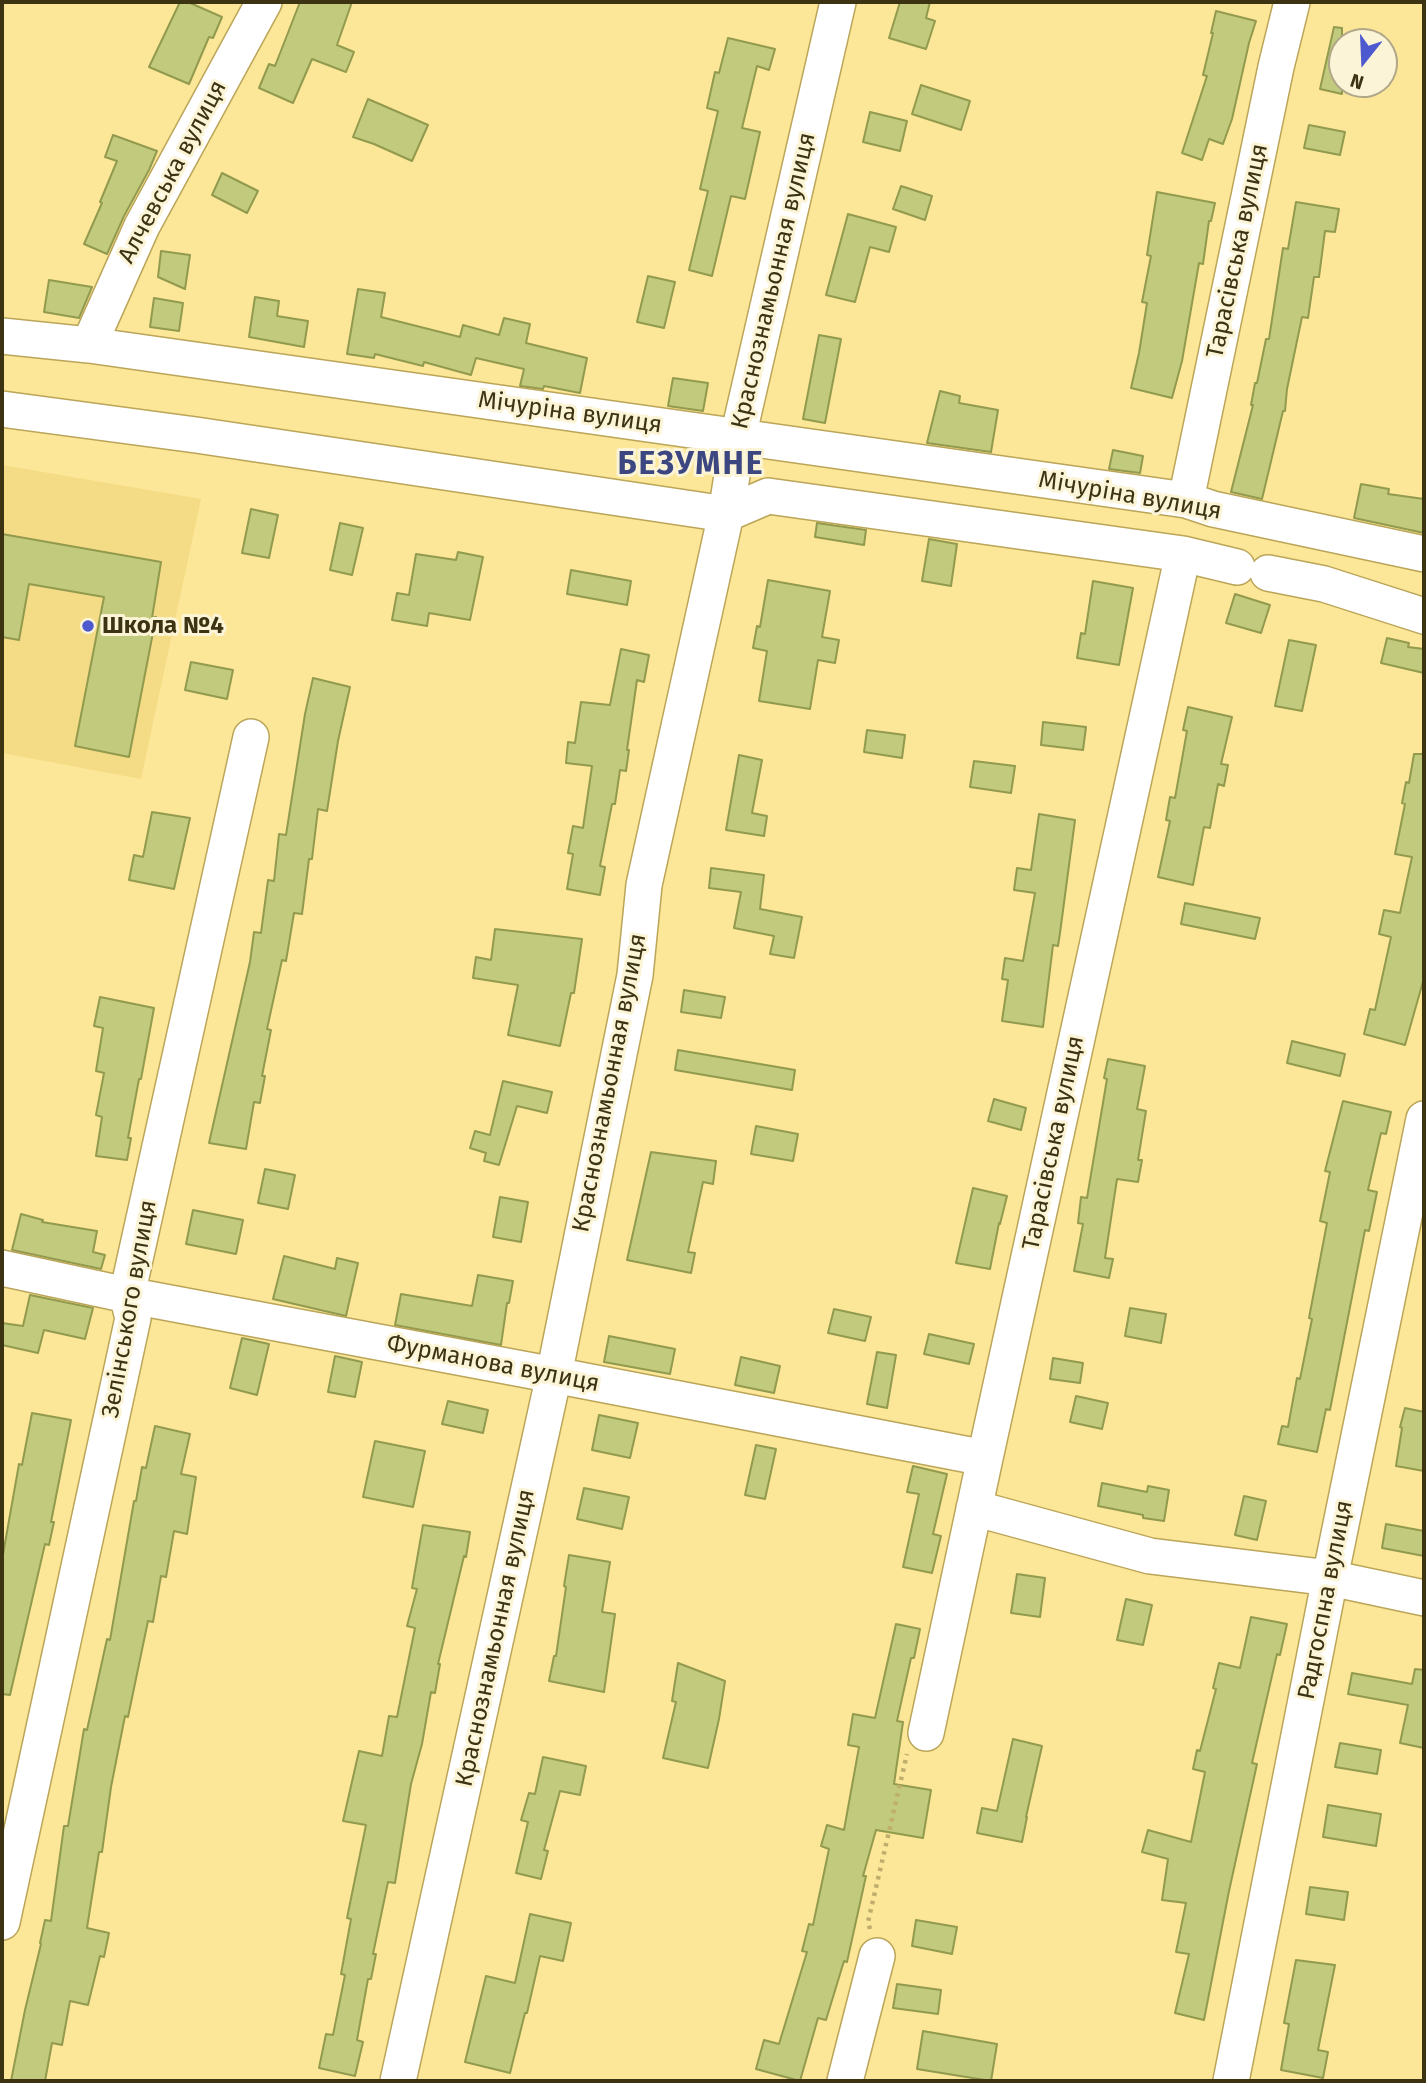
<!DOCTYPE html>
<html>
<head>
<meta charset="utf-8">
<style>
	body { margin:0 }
	#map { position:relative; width:1426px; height:2083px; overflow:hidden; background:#fce698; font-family:"Fira Sans",sans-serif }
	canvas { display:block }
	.frame { position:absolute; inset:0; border:4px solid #3c3313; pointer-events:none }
	.north { position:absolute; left:1328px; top:28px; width:70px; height:70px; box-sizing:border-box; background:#fcf4d6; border:2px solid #afa788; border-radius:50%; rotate:198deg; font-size:19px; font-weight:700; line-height:28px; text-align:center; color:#3c3313 }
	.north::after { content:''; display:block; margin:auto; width:24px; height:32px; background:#4d59cf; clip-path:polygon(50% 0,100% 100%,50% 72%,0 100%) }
</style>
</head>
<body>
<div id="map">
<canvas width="1426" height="2083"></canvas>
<div class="frame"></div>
<div class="north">N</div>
</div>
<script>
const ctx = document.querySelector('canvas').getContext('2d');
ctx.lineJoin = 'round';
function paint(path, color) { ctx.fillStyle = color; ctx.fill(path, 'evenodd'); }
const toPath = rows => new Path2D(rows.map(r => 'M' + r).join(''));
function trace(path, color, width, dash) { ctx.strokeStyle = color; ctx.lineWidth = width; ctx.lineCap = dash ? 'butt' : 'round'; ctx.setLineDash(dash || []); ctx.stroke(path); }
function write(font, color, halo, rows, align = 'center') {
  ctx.font = font + ' "Fira Sans",sans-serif'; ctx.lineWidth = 6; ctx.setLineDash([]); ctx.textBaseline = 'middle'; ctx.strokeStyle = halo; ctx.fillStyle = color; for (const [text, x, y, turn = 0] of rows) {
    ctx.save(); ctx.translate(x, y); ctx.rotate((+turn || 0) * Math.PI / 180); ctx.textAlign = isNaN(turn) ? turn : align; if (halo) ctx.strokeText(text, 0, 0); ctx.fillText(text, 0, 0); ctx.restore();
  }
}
paint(toPath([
	[2,465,201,499,141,779,2,753]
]), '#f4db85');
const building = toPath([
	[180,2,188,2,222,17,213,38,209,37,189,84,149,67,180,2],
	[300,2,352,2,337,45,354,52,346,72,312,59,293,103,259,88,269,64,275,66,300,2],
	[900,2,930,2,926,18,935,21,926,49,889,38,900,2],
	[1216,11,1256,21,1249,43,1232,119,1223,144,1209,139,1202,160,1182,153,1207,76,1203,75,1213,33,1211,33,1216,11],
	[1334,27,1342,28,1342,94,1320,89,1334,27],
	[728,38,775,49,769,70,757,66,742,128,760,132,745,199,731,196,712,276,689,270,708,191,700,189,718,111,707,108,715,72,719,73,728,38],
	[921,85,970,101,961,130,912,114,921,85],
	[368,99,428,125,412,161,374,144,353,137,368,99],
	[870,112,907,121,900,151,863,142,870,112],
	[1309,125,1345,132,1340,155,1304,148,1309,125],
	[113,135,157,151,149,170,124,216,107,254,84,244,102,203,100,202,117,161,105,157,113,135],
	[222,173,258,191,247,213,212,195,222,173],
	[901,186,932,196,925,220,893,209,901,186],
	[1157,192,1215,203,1211,221,1209,221,1203,264,1199,263,1182,361,1172,398,1131,388,1139,353,1147,303,1142,302,1151,256,1147,255,1157,192],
	[1296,202,1339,209,1335,232,1325,231,1319,277,1314,277,1308,318,1302,317,1287,389,1285,411,1283,411,1262,499,1231,492,1253,405,1251,405,1255,383,1257,383,1266,339,1269,339,1283,248,1288,249,1296,202],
	[848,214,896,227,889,252,870,247,855,302,826,295,848,214],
	[161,251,190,255,185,289,158,277,161,251],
	[648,276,675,282,664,328,637,322,648,276],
	[49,280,92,287,79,318,44,312,49,280],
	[358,289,385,293,381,317,460,337,463,325,499,335,504,318,530,324,526,343,587,358,580,393,544,386,543,389,520,386,524,369,476,358,471,375,424,362,423,366,375,354,374,358,347,354,358,289],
	[255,297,279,301,277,316,308,321,304,347,249,337,255,297],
	[154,298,183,303,179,331,150,327,154,298],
	[819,335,841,339,825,423,803,419,819,335],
	[673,378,708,383,703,411,668,406,673,378],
	[940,391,960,396,959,403,998,410,991,452,927,443,940,391],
	[1113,450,1143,456,1140,473,1109,469,1113,450],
	[1361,484,1389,489,1388,494,1424,499,1424,533,1354,518,1361,484],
	[251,509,278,515,269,558,242,553,251,509],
	[340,523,363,528,352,575,330,570,340,523],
	[817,523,866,530,864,545,815,537,817,523],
	[2,534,161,562,152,618,156,617,129,757,75,746,104,597,29,584,19,640,2,637,2,534],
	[929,539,957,544,951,586,922,581,929,539],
	[458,552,483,557,470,620,429,613,427,626,392,620,397,593,409,595,416,554,456,560,458,552],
	[571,570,631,581,627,605,567,594,571,570],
	[768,580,830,591,822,637,839,640,835,663,818,660,810,709,759,701,767,651,753,648,757,626,760,627,768,580],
	[1093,581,1133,588,1119,665,1077,658,1081,633,1085,634,1093,581],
	[1235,594,1270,605,1261,633,1226,623,1235,594],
	[1387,638,1409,643,1408,647,1424,649,1424,673,1381,663,1387,638],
	[1289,640,1316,645,1302,711,1275,706,1289,640],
	[621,649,649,655,644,682,637,680,627,750,629,750,626,771,620,770,615,804,612,804,600,866,605,867,600,895,567,889,573,854,568,853,573,826,583,828,592,766,566,763,568,742,575,743,581,702,610,705,621,649],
	[191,662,233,670,227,699,185,690,191,662],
	[313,678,350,687,338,741,327,811,318,809,312,859,309,859,302,914,294,913,286,961,282,960,267,1029,271,1030,262,1076,265,1076,260,1103,254,1102,246,1149,209,1143,250,962,254,932,261,933,268,880,274,881,279,834,286,835,305,714,313,678],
	[1188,707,1232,717,1221,764,1228,765,1224,786,1218,784,1210,828,1204,827,1193,885,1158,877,1170,821,1166,820,1170,797,1175,798,1187,731,1183,730,1188,707],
	[1043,722,1086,727,1083,750,1041,745,1043,722],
	[867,730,905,735,902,758,864,752,867,730],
	[1414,754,1424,754,1424,978,1405,1045,1364,1034,1370,1009,1375,1010,1391,937,1379,934,1384,910,1400,913,1412,857,1395,854,1405,804,1402,803,1406,782,1409,783,1414,754],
	[739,755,762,760,752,813,767,816,764,836,726,830,739,755],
	[974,761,1015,766,1011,793,970,787,974,761],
	[152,812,190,818,174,889,129,880,134,855,143,857,152,812],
	[1039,814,1075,820,1060,933,1058,946,1053,945,1043,1027,1002,1021,1008,980,1002,979,1005,958,1023,961,1035,893,1014,890,1017,868,1031,870,1039,814],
	[711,868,764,875,760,909,802,917,794,958,770,954,774,936,734,928,741,892,709,888,711,868],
	[1185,903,1260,918,1255,939,1181,924,1185,903],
	[495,929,582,939,574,993,571,993,560,1046,508,1035,518,985,473,978,476,957,491,960,495,929],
	[684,990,725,997,721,1018,681,1012,684,990],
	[100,997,154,1008,141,1079,139,1079,128,1138,131,1138,127,1160,96,1156,102,1117,96,1115,104,1073,96,1071,103,1028,94,1026,100,997],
	[1292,1041,1345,1054,1340,1076,1287,1063,1292,1041],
	[678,1050,795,1070,792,1090,675,1070,678,1050],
	[1108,1059,1145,1066,1137,1109,1146,1111,1138,1160,1142,1160,1138,1182,1117,1179,1105,1258,1113,1259,1109,1278,1074,1271,1083,1224,1078,1223,1081,1197,1087,1198,1107,1079,1104,1078,1108,1059],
	[503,1081,552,1092,547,1113,517,1106,499,1165,484,1161,486,1153,470,1148,475,1131,490,1135,503,1081],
	[994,1099,1026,1108,1021,1130,988,1121,994,1099],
	[1343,1101,1391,1112,1386,1134,1381,1133,1368,1190,1377,1192,1369,1231,1365,1230,1330,1410,1326,1409,1317,1452,1278,1444,1282,1426,1288,1427,1297,1378,1300,1379,1312,1319,1309,1318,1327,1223,1320,1221,1330,1172,1325,1171,1343,1101],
	[756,1126,798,1134,793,1161,751,1154,756,1126],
	[651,1152,716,1161,713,1184,703,1182,688,1252,695,1253,691,1273,627,1260,651,1152],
	[265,1169,295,1175,288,1209,258,1203,265,1169],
	[973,1188,1007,1196,1000,1224,999,1223,990,1269,956,1263,973,1188],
	[500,1197,528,1202,521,1242,493,1237,500,1197],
	[193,1210,243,1220,236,1254,186,1244,193,1210],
	[21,1214,43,1220,42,1222,97,1231,93,1252,105,1255,101,1269,12,1250,21,1214],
	[284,1256,335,1269,337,1258,358,1263,346,1316,273,1299,284,1256],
	[478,1275,513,1281,509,1303,507,1303,501,1345,395,1325,401,1294,472,1306,478,1275],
	[30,1295,93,1308,85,1339,44,1330,38,1353,2,1345,2,1323,23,1326,30,1295],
	[1130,1308,1166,1314,1161,1343,1125,1336,1130,1308],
	[834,1309,871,1317,865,1341,828,1333,834,1309],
	[929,1334,974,1344,969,1364,924,1354,929,1334],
	[609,1336,675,1349,670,1374,604,1362,609,1336],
	[242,1338,269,1344,257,1395,230,1388,242,1338],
	[877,1352,896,1355,887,1408,867,1404,877,1352],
	[335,1356,362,1362,355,1397,328,1392,335,1356],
	[741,1357,780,1366,774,1393,735,1385,741,1357],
	[1053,1358,1083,1363,1080,1383,1050,1379,1053,1358],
	[1076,1396,1108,1403,1102,1429,1070,1422,1076,1396],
	[448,1401,488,1410,483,1433,442,1424,448,1401],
	[1405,1408,1424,1412,1424,1471,1396,1466,1402,1428,1400,1427,1405,1408],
	[32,1413,71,1420,51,1522,54,1522,49,1545,45,1544,10,1695,2,1694,2,1560,19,1464,22,1465,32,1413],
	[599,1415,638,1423,630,1458,592,1450,599,1415],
	[155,1426,190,1434,181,1474,196,1477,187,1534,174,1531,166,1577,161,1576,153,1622,148,1621,128,1717,125,1716,111,1787,102,1852,99,1852,87,1928,109,1933,104,1957,100,1956,88,2005,70,2001,62,2045,52,2043,45,2081,11,2081,25,2010,41,1944,40,1943,45,1920,51,1921,64,1826,68,1826,84,1729,87,1730,107,1639,110,1640,134,1501,136,1501,142,1467,146,1468,155,1426],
	[375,1441,425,1451,413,1507,363,1497,375,1441],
	[756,1445,776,1449,765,1499,745,1495,756,1445],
	[913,1466,947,1474,933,1534,941,1536,932,1573,903,1567,919,1494,907,1492,913,1466],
	[1102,1483,1147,1492,1148,1486,1169,1490,1164,1521,1143,1518,1143,1515,1098,1506,1102,1483],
	[584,1488,629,1497,622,1529,577,1519,584,1488],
	[1244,1496,1266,1501,1257,1540,1235,1535,1244,1496],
	[1386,1524,1424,1531,1424,1556,1382,1548,1386,1524],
	[423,1525,470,1532,466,1557,464,1556,438,1664,440,1664,435,1693,431,1692,422,1744,411,1784,395,1883,388,1882,373,1954,376,1954,371,1979,368,1979,357,2040,363,2042,355,2076,319,2068,326,2034,333,2035,345,1975,341,1974,351,1919,347,1918,366,1825,343,1821,359,1751,382,1756,389,1716,397,1717,415,1628,407,1626,417,1589,412,1588,423,1525],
	[569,1555,610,1562,602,1612,615,1614,604,1692,549,1681,554,1656,556,1656,566,1587,564,1586,569,1555],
	[1017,1574,1045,1578,1040,1617,1011,1613,1017,1574],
	[1126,1599,1152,1605,1143,1645,1117,1640,1126,1599],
	[1251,1617,1287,1624,1280,1655,1277,1654,1252,1763,1257,1764,1229,1891,1204,2020,1175,2013,1189,1954,1176,1952,1186,1903,1162,1900,1168,1859,1142,1852,1148,1830,1191,1842,1205,1772,1193,1769,1197,1750,1200,1751,1216,1689,1213,1688,1219,1663,1240,1668,1251,1617],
	[896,1624,920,1629,914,1658,911,1658,897,1721,903,1722,894,1784,931,1790,923,1838,876,1830,863,1876,866,1876,847,1962,844,1961,826,2020,818,2018,800,2081,756,2069,764,2040,779,2044,807,1952,802,1951,809,1924,813,1925,829,1849,821,1846,827,1825,844,1830,859,1747,848,1745,853,1714,875,1718,896,1624],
	[678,1663,725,1681,719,1719,708,1768,663,1758,676,1702,672,1701,678,1663],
	[1415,1669,1424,1670,1424,1748,1400,1743,1408,1705,1348,1694,1352,1673,1412,1684,1415,1669],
	[1013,1739,1042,1746,1026,1817,1027,1817,1022,1842,977,1833,982,1808,997,1811,1013,1739],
	[1340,1743,1381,1750,1377,1774,1335,1767,1340,1743],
	[543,1757,586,1766,580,1795,560,1791,544,1850,548,1851,541,1879,516,1873,528,1822,521,1820,529,1793,535,1794,543,1757],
	[1328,1805,1381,1814,1376,1846,1323,1837,1328,1805],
	[1310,1887,1348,1892,1344,1920,1306,1914,1310,1887],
	[530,1914,571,1923,563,1961,540,1956,527,2013,525,2013,510,2073,465,2062,486,1976,515,1983,530,1914],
	[916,1920,957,1927,952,1954,912,1946,916,1920],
	[1296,1960,1335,1965,1318,2050,1328,2052,1323,2078,1281,2070,1289,2024,1284,2023,1296,1960],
	[897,1984,941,1990,938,2014,893,2008,897,1984],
	[923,2031,997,2044,991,2081,917,2069,923,2031]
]);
paint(building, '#c1ca7d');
trace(building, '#929a4e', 2);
const minor = toPath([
	[2,336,89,345,1186,500,1213,509,1424,554],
	[89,345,142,226,264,2],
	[2,409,196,435,726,514,768,496,1183,554,1237,567],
	[1186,500,1276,67,1292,2],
	[1268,573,1324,584,1424,616],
	[2,1268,127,1295,554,1375,985,1458],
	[974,1508,1150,1556,1330,1578,1424,1598],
	[926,1733,985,1458,1183,554],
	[2,1922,133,1318,127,1295,251,737],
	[398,2081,554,1375,635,975,644,885,726,514,738,437,838,2],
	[845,2081,877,1956],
	[1231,2081,1330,1578,1424,1119]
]);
trace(minor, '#bba559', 38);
trace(toPath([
	[870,1929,868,1922,907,1754]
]), '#bfae6e', 4.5, [3.5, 5]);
trace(minor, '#fff', 35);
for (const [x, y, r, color] of [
	[88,626,7,"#4d59cf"]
]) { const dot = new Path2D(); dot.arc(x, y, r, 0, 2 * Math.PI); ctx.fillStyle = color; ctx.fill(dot); trace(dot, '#fcf4d6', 2.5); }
write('24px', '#3c3313', '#fcf4d6', [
	["Алчевська вулиця",173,172,-62],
	["Тарасівська вулиця",1238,251,-78],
	["Краснознамьонная вулиця",774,281,-77],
	["Мічуріна вулиця",570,413,8],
	["Мічуріна вулиця",1130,496,10],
	["Краснознамьонная вулиця",610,1083,-79],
	["Тарасівська вулиця",1054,1143,-78],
	["Зелінського вулиця",130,1309,-80],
	["Фурманова вулиця",493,1364,11],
	["Радгоспна вулиця",1326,1600,-79],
	["Краснознамьонная вулиця",496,1638,-78]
]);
write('bold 24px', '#3c3313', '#fcf4d6', [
	["Школа №4",102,626]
], 'left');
ctx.letterSpacing = '2px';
write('bold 32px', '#3c4782', '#fcf4d6', [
	["БЕЗУМНЕ",691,465]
]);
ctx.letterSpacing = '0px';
</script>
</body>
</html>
